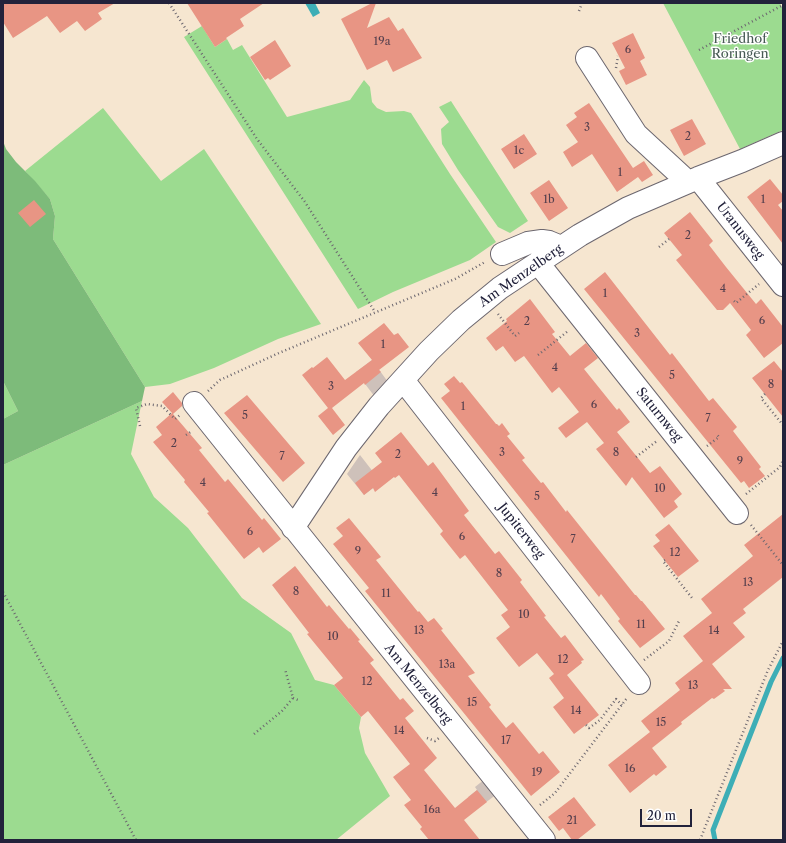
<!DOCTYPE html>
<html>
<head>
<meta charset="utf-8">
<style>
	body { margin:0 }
	#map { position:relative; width:786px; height:843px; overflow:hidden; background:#f6e6d0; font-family:"Libre Caslon Text",serif }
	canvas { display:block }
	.frame { position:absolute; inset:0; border:4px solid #22223b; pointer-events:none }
	.scale { position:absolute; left:640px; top:809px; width:52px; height:18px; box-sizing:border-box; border:2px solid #22223b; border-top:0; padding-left:5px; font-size:12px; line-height:14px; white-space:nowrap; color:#22223b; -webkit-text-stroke:3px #fff; paint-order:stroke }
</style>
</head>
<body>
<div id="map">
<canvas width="786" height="843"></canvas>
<div class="frame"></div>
<div class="scale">20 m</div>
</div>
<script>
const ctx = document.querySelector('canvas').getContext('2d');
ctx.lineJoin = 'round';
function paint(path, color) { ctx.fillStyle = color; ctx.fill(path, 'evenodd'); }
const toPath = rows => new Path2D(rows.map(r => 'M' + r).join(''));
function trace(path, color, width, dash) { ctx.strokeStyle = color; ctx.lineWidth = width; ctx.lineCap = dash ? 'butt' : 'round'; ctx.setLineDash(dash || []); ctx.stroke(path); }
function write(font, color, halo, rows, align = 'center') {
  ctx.font = font + ' "Libre Caslon Text",serif'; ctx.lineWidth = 3; ctx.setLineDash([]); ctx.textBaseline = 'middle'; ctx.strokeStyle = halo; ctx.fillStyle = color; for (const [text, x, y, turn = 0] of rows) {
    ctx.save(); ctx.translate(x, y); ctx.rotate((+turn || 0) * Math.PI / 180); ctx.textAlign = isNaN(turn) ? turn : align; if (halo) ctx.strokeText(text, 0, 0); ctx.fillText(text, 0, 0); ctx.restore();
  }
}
paint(toPath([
	[372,360,388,382,375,397,356,372],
	[360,455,381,482,364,495,347,474],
	[485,779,497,794,477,809,468,797,477,790,475,787]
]), '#cec1ba');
paint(toPath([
	[663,3,780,3,783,10,783,130,740,149],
	[202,26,215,47,227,39,233,50,242,45,287,117,350,100,364,80,370,87,372,102,377,108,386,112,404,111,411,113,450,174,496,242,470,260,393,292,358,309,184,37],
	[451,101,528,221,510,233,498,227,458,170,442,144,441,129,449,122,439,107],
	[103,108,161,181,204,149,321,324,278,339,214,368,170,384,145,387,53,239,55,216,50,199,25,171],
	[3,381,18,411,3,419],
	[142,401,131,454,154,497,188,528,242,598,291,633,315,680,334,685,361,717,359,728,365,753,390,796,336,840,3,840,3,465]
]), '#9cdb90');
paint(toPath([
	[3,141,6,149,16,162,35,181,50,199,55,216,53,239,145,387,142,401,3,465,3,419,18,411,3,381]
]), '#7dbb7a');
paint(toPath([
	[305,3,315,3,320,13,313,17]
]), '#3daeb6');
trace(toPath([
	[715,840,713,830,771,682,783,658]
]), '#3daeb6', 5);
paint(toPath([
	[3,3,115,3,98,13,102,19,85,31,77,21,60,33,47,16,13,38,3,22],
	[187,3,264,3,240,19,244,26,226,38,227,39,215,47],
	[372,3,376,3,367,28,389,17,398,31,403,28,422,58,393,72,387,60,367,70,341,19],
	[633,33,645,58,640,61,647,75,626,85,619,71,625,68,612,43],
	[275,40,291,66,270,80,268,78,265,80,250,57],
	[589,103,633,168,644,161,653,175,642,182,638,177,617,192,592,154,572,167,563,152,578,142,566,125,577,117,574,113],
	[692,119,706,144,684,156,670,130],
	[524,134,537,154,514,169,501,149],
	[770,179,783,195,783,201,778,205,783,211,783,244,747,197],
	[549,180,568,208,549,221,530,193],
	[34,200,46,214,30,227,18,213],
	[690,212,713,241,709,245,726,267,756,304,761,299,783,327,783,343,764,358,746,335,751,330,730,303,723,310,717,310,676,260,682,255,664,233],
	[605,272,670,355,672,353,709,401,713,398,737,427,733,431,761,467,759,469,765,476,749,488,744,481,741,483,584,289],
	[530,299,555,332,552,334,570,356,586,343,598,358,584,369,617,410,619,408,630,422,617,432,650,473,660,466,682,494,674,501,678,507,664,518,632,477,626,486,596,449,604,443,587,422,566,438,558,428,579,412,559,387,552,393,524,356,515,362,503,346,496,351,486,338,507,321,506,319],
	[384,323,394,335,398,333,409,347,379,370,381,372,365,385,364,383,332,408,345,425,333,435,318,416,328,408,302,375,312,367,313,368,327,357,345,380,372,360,358,343],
	[774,361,783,372,783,417,752,378],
	[454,376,460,383,462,382,496,424,497,424,499,426,502,423,510,434,507,436,525,458,522,460,541,483,543,482,566,512,567,510,635,595,636,595,641,601,642,601,665,629,640,648,618,621,620,619,601,594,599,597,441,398,450,391,444,384],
	[173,392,182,403,182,406,173,414,202,448,199,450,225,482,228,479,262,520,264,518,281,539,263,553,259,547,244,559,207,513,209,512,184,482,185,480,153,442,162,435,156,427,172,413,162,402],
	[247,395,305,463,283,482,224,413],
	[401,432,428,466,433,462,439,470,469,511,464,515,495,554,499,551,522,580,520,582,546,616,544,617,561,638,565,635,584,660,581,661,582,663,567,675,599,715,574,734,553,707,564,698,549,678,554,674,537,653,519,667,496,638,510,627,501,615,508,610,465,555,460,559,440,534,443,531,399,475,395,478,394,477,375,492,373,488,364,495,355,483,382,462,375,453],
	[783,514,783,577,743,609,746,613,733,623,745,637,712,664,732,689,723,689,725,691,714,699,712,698,681,722,682,724,652,748,667,767,656,776,654,774,630,793,608,765,650,732,641,721,680,690,675,683,703,661,683,636,712,613,701,599,753,556,744,545],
	[349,518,381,557,376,560,418,612,419,611,428,622,434,618,443,629,441,630,475,673,468,676,491,705,489,707,506,728,513,722,539,754,543,751,560,772,531,796,365,591,369,588,333,544,343,536,336,528],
	[669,524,699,561,678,577,653,546,660,541,655,535],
	[295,566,327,607,329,605,349,629,350,628,360,640,358,641,374,660,370,663,400,700,403,698,414,711,405,718,437,758,424,770,455,808,477,790,487,802,464,820,480,840,429,840,420,829,422,827,404,805,411,800,393,777,410,764,368,711,361,717,334,685,343,678,307,634,309,633,272,585],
	[574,797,596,825,577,840,572,840,563,828,559,831,548,817]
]), '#e89584');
const minor = toPath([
	[587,58,636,134,688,182],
	[698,178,783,285],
	[502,254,528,243,542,241,549,242,561,247],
	[538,263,737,513],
	[403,380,639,683],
	[194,403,544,840],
	[293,528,346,448,379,406,429,351,461,320,500,288,580,235,628,208,698,178,742,161,783,143]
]);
trace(minor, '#6c676f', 24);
trace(toPath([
	[169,3,257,139,305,202,375,312],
	[579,11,582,3],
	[699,50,783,5],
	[616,68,618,56],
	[659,247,669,239],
	[734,301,736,303,759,284],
	[498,314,515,336,519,333],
	[538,355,568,331],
	[208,391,220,380,279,353,455,279,485,262],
	[765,394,761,398,783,425],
	[140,426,136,408,147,404,162,406,175,419,180,415],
	[186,435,192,431],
	[707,446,719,437,716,433],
	[636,457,657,441],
	[746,494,780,467,783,460],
	[751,525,783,565],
	[665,560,663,561,692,598],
	[3,592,136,840],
	[644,660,669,641,679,621],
	[293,698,298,700],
	[586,725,589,728,600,720,616,699,622,705],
	[254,734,282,711,293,698,285,669],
	[427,738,435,741,439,738],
	[540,805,555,793,627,698],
	[700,840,768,670,783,641]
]), '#6c676f', 2.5, [1, 3]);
trace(minor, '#fff', 22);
write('11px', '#543f4d', null, [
	["19a",382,42],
	["6",628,50],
	["3",587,128],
	["2",688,137],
	["1c",519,151],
	["1",620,173],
	["1b",549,200],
	["1",763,200],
	["2",688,236],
	["4",723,289],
	["1",605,294],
	["6",762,321],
	["2",527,322],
	["3",637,334],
	["1",383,345],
	["4",555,368],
	["5",672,376],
	["8",771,385],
	["3",331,387],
	["6",594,405],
	["1",463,407],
	["5",245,416],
	["7",708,419],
	["2",174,444],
	["3",502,453],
	["8",616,453],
	["2",398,455],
	["7",282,457],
	["9",740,462],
	["4",203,483],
	["10",660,489],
	["4",435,493],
	["5",537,497],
	["6",250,532],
	["6",462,537],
	["7",573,540],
	["9",358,552],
	["12",675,553],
	["8",499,574],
	["13",748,583],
	["8",296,592],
	["11",386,594],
	["10",524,615],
	["11",641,625],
	["13",419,631],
	["14",714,631],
	["10",333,637],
	["12",563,660],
	["13a",447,665],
	["12",367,682],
	["13",693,686],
	["15",472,703],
	["14",576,711],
	["15",661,723],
	["14",399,731],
	["17",506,741],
	["16",630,769],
	["19",537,773],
	["16a",432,810],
	["21",572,821]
]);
write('13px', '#475a54', '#fff', [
	["Friedhof",740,39],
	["Roringen",740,54]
]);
write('13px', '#22223b', '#fff', [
	["Uranusweg",740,231,52],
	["Am Menzelberg",521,276,-35],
	["Saturnweg",659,415,51],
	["Jupiterweg",521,531,52],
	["Am Menzelberg",418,684,51]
]);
</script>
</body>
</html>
